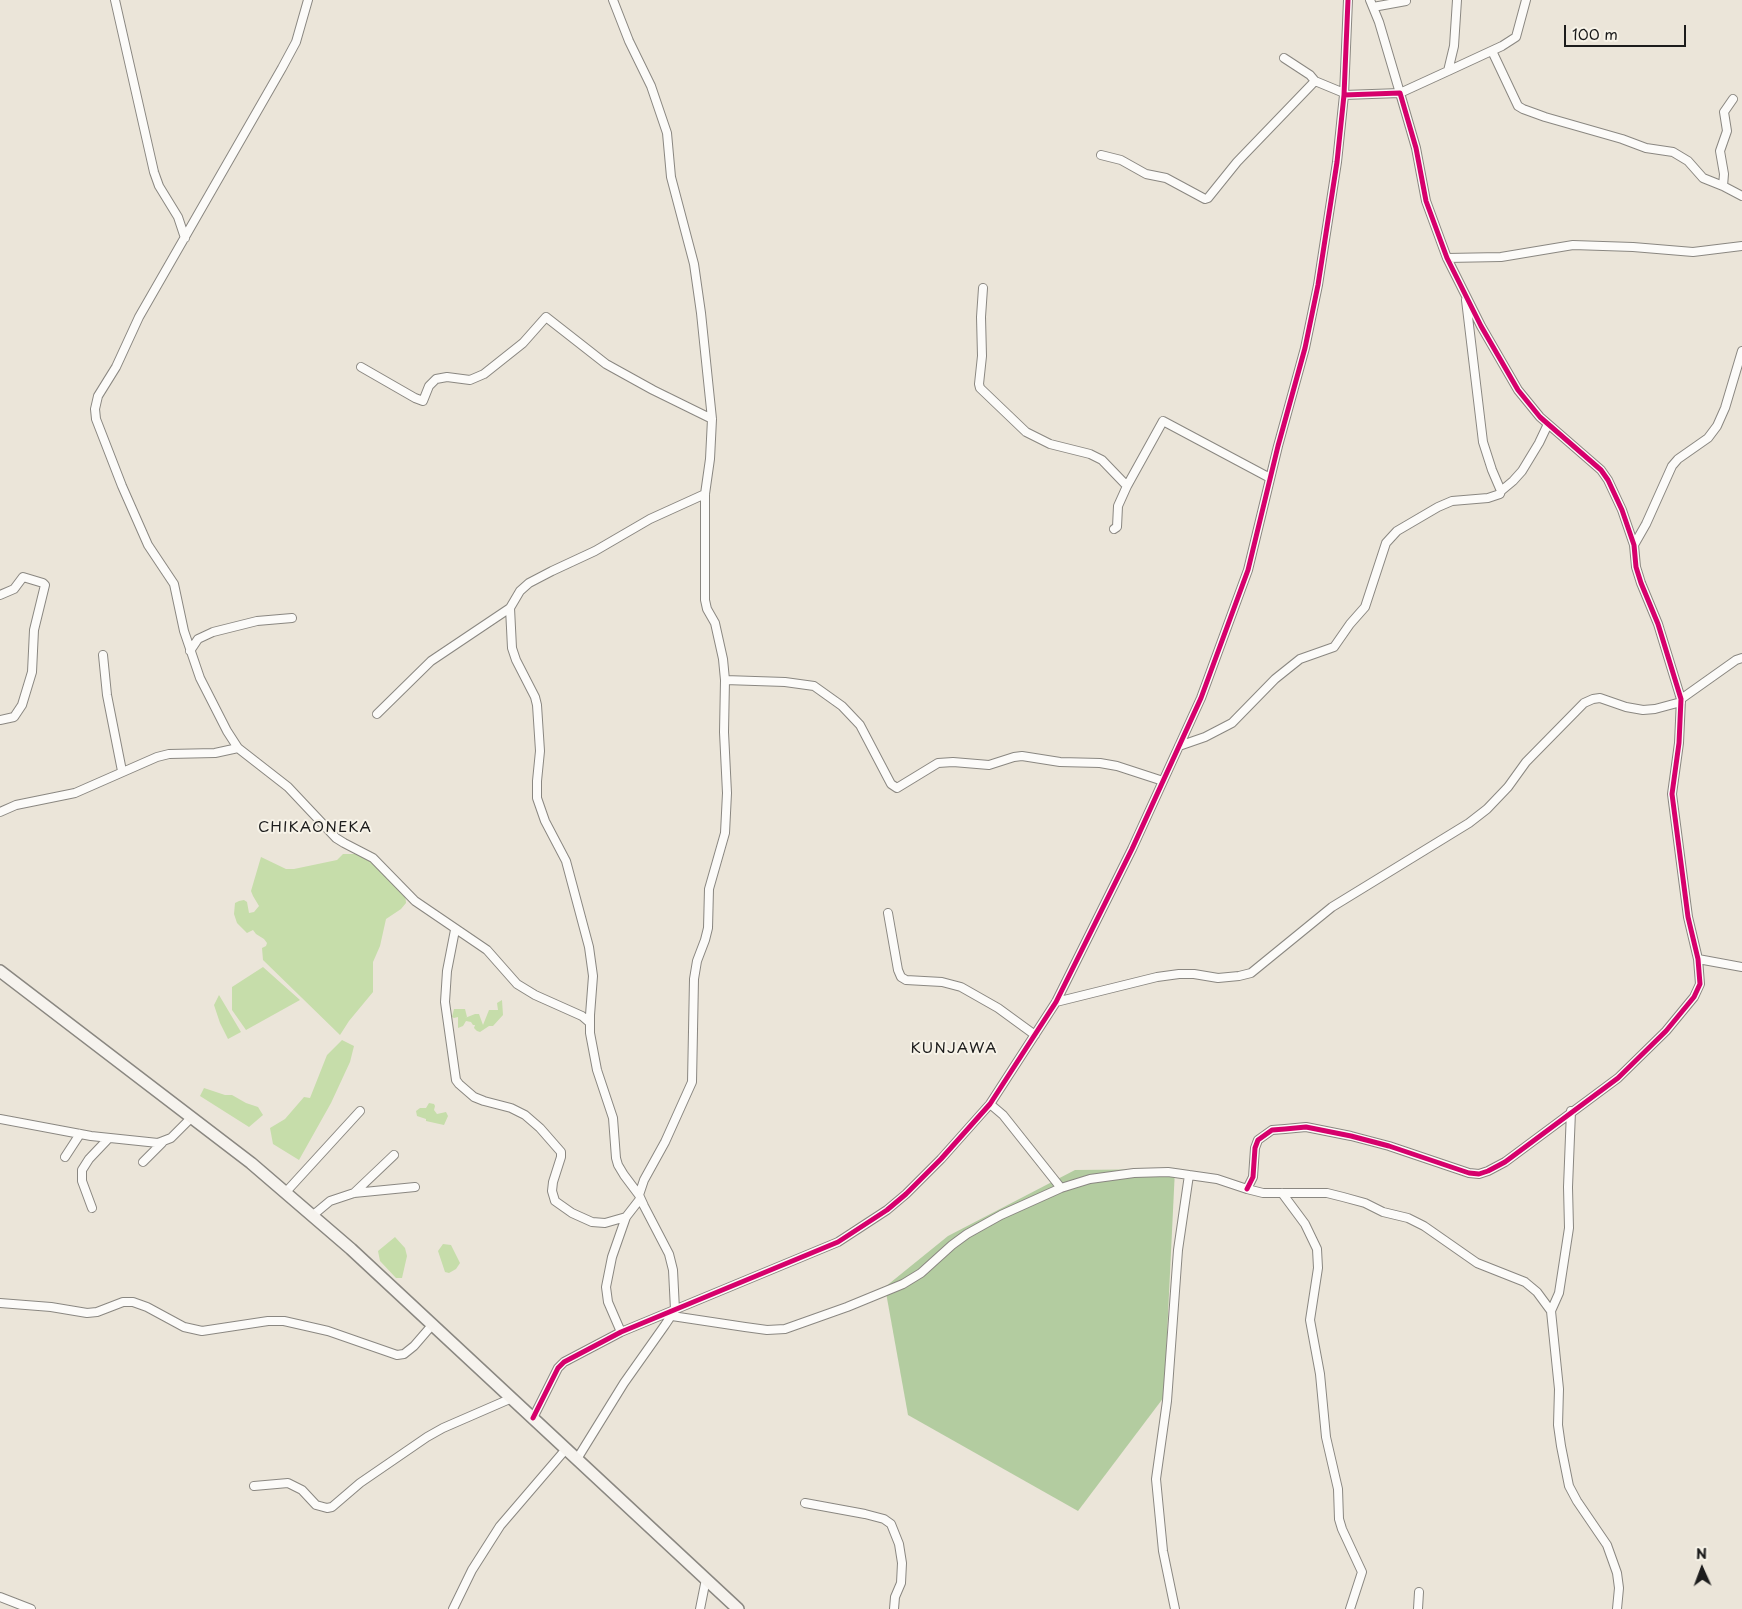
<!DOCTYPE html>
<html>
<head>
<meta charset="utf-8">
<style>
	body { margin:0 }
	#map { position:relative; width:1742px; height:1609px; overflow:hidden; background:#ebe5d9; font-family:"Playpen Sans",sans-serif }
	canvas { display:block }
	.north { position:absolute; left:1677px; top:1544px; width:50px; height:50px; -webkit-text-stroke:4px #f7f3e8; paint-order:stroke; rotate:358deg; font-size:14px; font-weight:700; line-height:20px; text-align:center; color:#1c1c1c }
	.north::after { content:''; display:block; margin:auto; width:18px; height:22px; background:#1c1c1c; clip-path:polygon(50% 0,100% 100%,50% 72%,0 100%) }
	.scale { position:absolute; left:1564px; top:25px; width:122px; height:22px; box-sizing:border-box; border:2px solid #1c1c1c; border-top:0; padding-left:6px; font-size:15px; line-height:18px; white-space:nowrap; color:#1c1c1c; -webkit-text-stroke:4px #f7f3e8; paint-order:stroke }
</style>
</head>
<body>
<div id="map">
<canvas width="1742" height="1609"></canvas>
<div class="north">N</div>
<div class="scale">100 m</div>
</div>
<script>
const ctx = document.querySelector('canvas').getContext('2d');
ctx.lineJoin = 'round';
function paint(path, color) { ctx.fillStyle = color; ctx.fill(path, 'evenodd'); }
const toPath = rows => new Path2D(rows.map(r => 'M' + r).join(''));
function trace(path, color, width, dash) { ctx.strokeStyle = color; ctx.lineWidth = width; ctx.lineCap = dash ? 'butt' : 'round'; ctx.setLineDash(dash || []); ctx.stroke(path); }
function write(font, color, halo, rows, align = 'center') {
  ctx.font = font + ' "Playpen Sans",sans-serif'; ctx.lineWidth = 4; ctx.setLineDash([]); ctx.textBaseline = 'middle'; ctx.strokeStyle = halo; ctx.fillStyle = color; for (const [text, x, y, turn = 0] of rows) {
    ctx.save(); ctx.translate(x, y); ctx.rotate((+turn || 0) * Math.PI / 180); ctx.textAlign = isNaN(turn) ? turn : align; if (halo) ctx.strokeText(text, 0, 0); ctx.fillText(text, 0, 0); ctx.restore();
  }
}
paint(toPath([
	[343,854,357,854,368,856,392,883,405,893,406,903,401,909,386,919,380,946,373,962,373,992,349,1021,340,1035,263,960,262,948,266,946,267,943,264,939,256,934,253,930,247,933,237,923,234,914,235,903,239,901,244,900,247,902,249,913,254,912,259,906,253,896,251,891,261,857,286,869,294,869,337,860],
	[263,967,300,1000,246,1030,232,1010,232,987],
	[219,995,241,1032,228,1039,220,1023,214,1005],
	[502,1000,503,1015,493,1026,489,1026,480,1032,477,1031,474,1028,475,1025,473,1025,471,1022,466,1021,463,1026,458,1028,458,1017,454,1018,452,1017,454,1009,465,1009,467,1017,465,1018,475,1014,479,1014,483,1025,489,1010,498,1010,497,1003],
	[342,1040,354,1046,350,1062,331,1103,299,1160,273,1144,270,1128,285,1119,304,1097,310,1098,327,1055],
	[204,1088,225,1095,232,1095,246,1103,258,1107,263,1115,249,1127,200,1096],
	[429,1103,434,1104,435,1106,434,1110,437,1114,446,1112,448,1116,444,1125,426,1121,426,1119,417,1116,416,1111,420,1108,426,1108],
	[395,1237,405,1248,407,1256,402,1278,396,1278,380,1261,378,1251],
	[443,1244,451,1245,460,1263,456,1269,449,1273,445,1272,438,1251]
]), '#c6ddaa');
paint(toPath([
	[1175,1169,1164,1397,1078,1511,908,1415,885,1287,948,1236,1075,1170]
]), '#b3cca0');
const street = toPath([
	[115,0,154,172,159,186,178,217,185,238],
	[308,0,296,42,282,68,139,317,116,367,98,396,95,409,96,419,122,486,148,545,174,584,184,631,200,678,227,731,238,748,288,787,336,838,344,843,373,858,415,901,487,950,517,984,535,995,582,1016,589,1022],
	[1370,0,1379,22,1400,93,1448,71,1454,46,1457,0],
	[1373,7,1406,1],
	[1492,51,1518,106,1523,109,1545,117,1622,139,1646,148,1673,152,1688,161,1703,178,1723,186],
	[1284,58,1310,75,1315,81],
	[1448,71,1502,46,1516,37,1526,0],
	[1733,99,1724,112,1727,131,1720,151,1724,174,1723,186,1742,196],
	[1101,155,1121,160,1146,174,1166,178,1205,199,1208,198,1237,162,1315,81,1344,93],
	[1447,258,1501,257,1573,245,1633,247,1693,252,1742,246],
	[983,288,981,317,982,356,979,384,980,388,1026,432,1050,444,1090,454,1102,460,1127,486],
	[361,367,415,398,423,401,429,386,436,379,447,377,470,380,484,374,523,343,546,317,606,364,653,390,712,419],
	[1501,491,1513,481,1522,471,1539,443,1548,424],
	[1114,529,1117,527,1118,506,1127,486,1163,421,1270,478],
	[1634,545,1646,524,1672,466,1678,459,1708,438,1717,426,1725,408,1742,351],
	[0,595,14,589,23,577,43,583,45,585,34,630,32,672,22,705,14,717,0,720],
	[510,608,512,648,516,660,535,697,537,705,540,751,537,781,537,798,545,821,566,861,589,947,593,976,590,1015,590,1033,597,1070,613,1118,616,1158,618,1165,624,1175,639,1195],
	[190,651,198,639,213,632,257,621,292,618],
	[103,655,107,695,122,771],
	[725,680,785,682,814,686,842,706,860,725,891,784,897,788,938,763,953,762,989,765,1014,757,1022,756,1060,762,1100,763,1117,766,1163,781],
	[1681,699,1736,660,1742,658],
	[377,714,431,661,510,608,520,591,529,583,552,571,595,551,650,519,705,494],
	[1179,746,1205,737,1232,723,1275,679,1300,659,1334,647,1350,624,1365,607,1386,543,1397,531,1438,507,1452,501,1488,498,1500,494,1501,491,1492,470,1483,442,1466,300],
	[0,812,16,805,75,793,157,757,169,754,215,753,238,748],
	[888,913,898,970,901,977,906,980,942,982,961,987,998,1008,1035,1035],
	[455,930,447,971,445,1002,456,1080,459,1084,474,1097,484,1101,511,1108,525,1115,540,1128,561,1152,561,1157,553,1182,552,1191,555,1201,572,1213,592,1222,605,1223,626,1217],
	[1698,959,1742,967],
	[1056,1002,1157,977,1179,974,1194,974,1218,978,1239,976,1251,973,1332,907,1469,823,1487,809,1508,787,1526,762,1584,703,1593,699,1600,698,1626,707,1643,710,1655,709,1681,702],
	[990,1104,1003,1115,1061,1188,1090,1179,1134,1173,1168,1172,1217,1179,1247,1189,1263,1193,1327,1193,1343,1197,1365,1203,1383,1212,1408,1218,1424,1226,1477,1263,1525,1282,1537,1292,1551,1311],
	[1571,1111,1568,1187,1569,1228,1559,1293,1551,1311,1559,1389,1558,1425,1561,1446,1569,1486,1577,1501,1607,1545,1617,1573,1619,1588,1617,1609],
	[0,1119,91,1136,158,1143,171,1138,192,1117],
	[65,1157,80,1134],
	[143,1162,162,1143],
	[1247,1189,1253,1177,1255,1148,1258,1140,1272,1130,1285,1129,1306,1127,1351,1136,1389,1146,1469,1173,1479,1174,1488,1171,1505,1162,1618,1078,1666,1031,1694,997,1700,984,1698,959,1688,917,1672,794,1679,743,1681,699,1658,624,1641,583,1636,567,1634,545,1622,510,1608,480,1601,470,1540,417,1518,390,1481,326,1447,258,1426,201,1416,148,1400,93,1344,95],
	[285,1193,360,1111],
	[354,1193,394,1155],
	[1282,1193,1305,1224,1317,1249,1318,1268,1310,1320,1320,1374,1326,1437,1338,1489,1339,1519,1342,1529,1362,1572,1350,1609],
	[92,1208,82,1181,82,1170,89,1159,108,1139],
	[312,1216,330,1201,354,1193,415,1187],
	[0,1303,51,1307,87,1313,97,1312,123,1302,133,1302,147,1307,184,1327,202,1331,268,1321,284,1321,328,1331,397,1355,404,1354,414,1346,433,1324],
	[672,1316,745,1327,767,1330,785,1329,847,1307,903,1284,921,1273,952,1245,967,1234,1001,1215,1061,1188],
	[621,1332,608,1302,606,1287,612,1257,626,1217,640,1199],
	[533,1418,558,1368,564,1362,621,1332,838,1242,887,1210,906,1194,941,1159,990,1104,1056,1002,1132,849,1201,698,1248,570,1278,446,1305,348,1318,285,1337,162,1344,95,1348,0],
	[577,1459,624,1383,665,1325,675,1310,673,1270,669,1254,644,1206,639,1195,644,1180,665,1142,692,1082,694,979,697,961,705,940,708,928,709,889,725,833,727,793,724,732,725,680,723,659,715,623,707,609,705,600,705,494,710,459,712,419,701,313,694,264,671,177,667,133,651,86,629,41,613,0],
	[254,1486,288,1483,302,1490,316,1505,327,1508,332,1507,360,1483,427,1437,443,1428,512,1398],
	[805,1503,865,1514,884,1519,891,1524,899,1544,902,1563,901,1583,895,1597,894,1609],
	[0,1597,31,1609],
	[453,1609,472,1570,500,1526,566,1449],
	[700,1609,706,1579],
	[1175,1609,1163,1551,1156,1479,1167,1401,1178,1250,1189,1175],
	[1418,1609,1419,1592]
]);
const secondary = toPath([
	[0,971,251,1163,351,1249,738,1609]
]);
trace(street, '#8a8781', 10);
trace(secondary, '#8a8781', 14);
trace(street, '#fcfbf9', 8);
trace(secondary, '#f6f3ee', 11);
trace(toPath([
	[1247,1189,1253,1177,1255,1148,1258,1140,1272,1130,1285,1129,1306,1127,1351,1136,1389,1146,1469,1173,1479,1174,1488,1171,1505,1162,1618,1078,1666,1031,1694,997,1700,984,1698,959,1688,917,1672,794,1679,743,1681,699,1658,624,1641,583,1636,567,1634,545,1622,510,1608,480,1601,470,1540,417,1518,390,1481,326,1447,258,1426,201,1416,148,1400,93,1344,95],
	[533,1418,558,1368,564,1362,621,1332,838,1242,887,1210,906,1194,941,1159,990,1104,1056,1002,1132,849,1201,698,1248,570,1278,446,1305,348,1318,285,1337,162,1344,95,1348,0]
]), '#d6006c', 5);
ctx.letterSpacing = '1px';
write('15px', '#1c1c1c', '#f7f3e8', [
	["CHIKAONEKA",315,828],
	["KUNJAWA",954,1049]
]);
ctx.letterSpacing = '0px';
</script>
</body>
</html>
